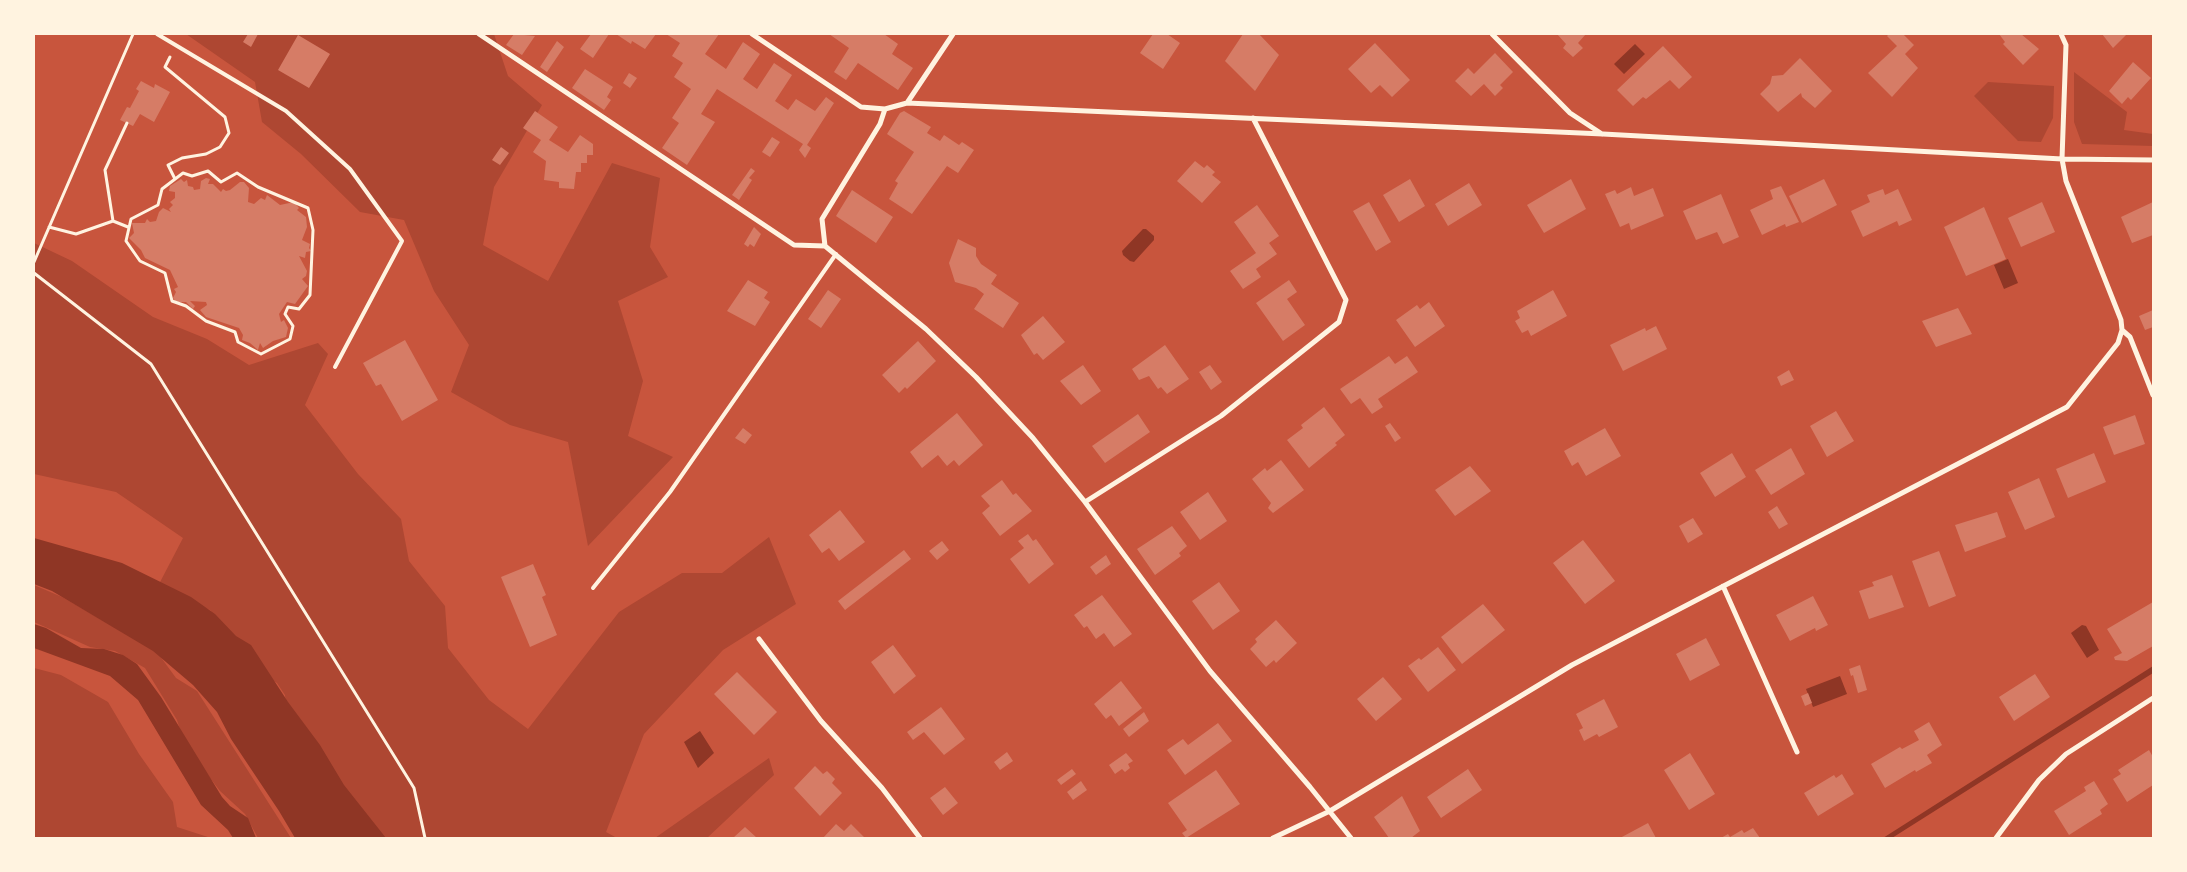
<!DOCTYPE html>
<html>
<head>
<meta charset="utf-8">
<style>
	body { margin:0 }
	#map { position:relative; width:2187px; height:872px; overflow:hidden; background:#c8553d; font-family:Overpass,sans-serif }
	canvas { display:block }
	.frame { position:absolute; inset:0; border:35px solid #fff3e0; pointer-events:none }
</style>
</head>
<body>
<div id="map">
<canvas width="2187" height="872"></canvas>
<div class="frame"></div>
</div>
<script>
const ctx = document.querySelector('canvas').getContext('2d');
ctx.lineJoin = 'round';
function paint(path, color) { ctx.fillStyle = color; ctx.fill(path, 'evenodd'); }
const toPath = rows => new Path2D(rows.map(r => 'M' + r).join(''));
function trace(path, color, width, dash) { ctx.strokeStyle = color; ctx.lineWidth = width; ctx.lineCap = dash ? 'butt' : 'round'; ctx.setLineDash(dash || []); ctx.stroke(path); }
paint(toPath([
	[186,34,494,34,508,76,542,105,494,187,483,245,548,281,612,163,660,178,650,247,668,277,618,301,643,381,628,436,673,457,588,546,568,442,510,425,451,392,469,345,434,291,404,220,360,212,301,154,262,122,255,82],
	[2074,72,2127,112,2124,130,2153,134,2153,146,2082,144,2074,122],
	[1988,82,2054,86,2053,118,2041,142,2018,141,1974,96],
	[34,243,72,261,153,317,207,339,249,365,318,343,328,354,305,405,358,474,401,519,409,561,445,606,448,648,489,700,528,729,619,612,682,573,722,573,769,537,796,604,723,650,644,734,606,832,617,838,378,838,288,726,285,695,277,683,256,670,210,610,158,586,183,538,116,492,34,474],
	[34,585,62,597,157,652,176,678,197,691,291,838,258,838,245,814,220,791,185,745,177,720,145,668,115,651,90,647,34,622],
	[34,668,61,675,108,702,139,754,173,802,177,827,211,838,34,838],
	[769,758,774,775,707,838,655,838]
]), '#ae4732');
paint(toPath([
	[1635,44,1645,54,1624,74,1614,64],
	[1143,229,1146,229,1154,236,1154,240,1134,262,1130,261,1123,255,1122,251],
	[2008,259,2018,283,2004,289,1994,265],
	[34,538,122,563,191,597,215,614,236,636,251,645,288,702,320,745,344,785,386,838,295,838,279,811,231,739,217,712,193,685,153,651,52,591,34,584],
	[34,624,46,628,81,648,104,649,123,655,137,664,161,697,222,797,230,806,248,818,256,838,233,838,228,830,201,805,138,700,110,676,34,648],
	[2082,625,2086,626,2099,650,2087,658,2071,633],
	[2153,666,2153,673,1892,838,1883,838],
	[1840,676,1847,694,1813,707,1806,689],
	[700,731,714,753,698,768,684,742]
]), '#8f3625');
paint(toPath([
	[248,34,258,34,251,47,243,42],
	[514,34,535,36,522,55,506,45],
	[591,34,609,34,593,58,580,49],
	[616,34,656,34,645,49,632,41,631,44],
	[666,34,719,34,705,54,726,69,743,42,760,54,743,79,757,89,774,63,792,75,775,101,788,110,796,99,815,111,826,97,834,103,807,145,811,148,805,158,799,150,803,144,717,89,701,114,715,122,687,165,662,148,679,123,672,118,691,89,674,77,683,63,672,56,680,43],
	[829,34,884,34,898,44,892,54,913,68,898,90,858,63,846,80,834,72,849,48],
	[1153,34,1167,34,1180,43,1163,69,1140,53],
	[1243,34,1259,34,1279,55,1255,91,1225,61],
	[1557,34,1586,34,1578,43,1583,48,1573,57,1563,48,1566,44],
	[1889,34,1903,34,1914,45,1905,54,1918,68,1892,97,1868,73,1897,46,1887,36],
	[1999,34,2021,34,2039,49,2023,65,2003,44,2005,42],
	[2102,34,2127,34,2113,48],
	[298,35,330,54,309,88,278,70],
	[557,41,564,47,547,72,540,67],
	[1375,43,1410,80,1392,97,1380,85,1371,93,1348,69],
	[1663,46,1692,77,1679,89,1670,80,1646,99,1643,97,1633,106,1617,90],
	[1495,53,1513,72,1500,85,1503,88,1495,96,1484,84,1471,96,1455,81,1468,68,1474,74],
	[1800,58,1832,91,1815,108,1802,97,1801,93,1778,112,1760,94,1770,84,1772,76,1783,75],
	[2133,62,2151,78,2131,100,2128,97,2122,104,2109,91],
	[585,69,613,87,607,97,611,100,604,110,572,88],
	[629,73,637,78,630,88,623,83],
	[141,81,154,88,155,84,170,92,154,122,140,114,133,126,120,120,127,107,130,108,139,91,136,89],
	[535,111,558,127,549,140,568,152,580,135,593,144,593,155,587,155,587,163,581,163,581,172,576,172,574,189,559,188,559,182,544,180,546,161,533,152,541,140,523,128],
	[904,111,931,127,927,133,940,141,944,135,959,145,962,142,974,150,958,173,947,166,912,214,889,199,898,183,895,181,914,152,887,134,900,113],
	[772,137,780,142,770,157,762,152],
	[501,147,509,153,500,165,492,160],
	[1195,161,1204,168,1207,165,1215,172,1212,175,1221,182,1202,203,1177,181],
	[751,168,755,171,749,178,752,180,739,200,732,195],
	[206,178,210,179,208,184,213,184,221,192,223,189,226,191,230,190,240,182,244,182,249,188,248,202,254,204,261,198,265,200,267,195,280,205,294,202,299,208,297,210,306,217,307,227,302,240,310,244,309,248,311,251,306,252,305,258,299,256,307,271,306,276,302,279,308,286,295,304,287,302,279,314,281,322,284,320,288,328,286,337,273,341,263,348,260,343,258,350,250,343,242,340,243,335,239,328,206,317,200,310,207,305,206,302,190,301,195,306,193,309,186,302,176,302,173,298,176,292,174,289,178,287,170,270,145,258,141,250,129,238,134,233,132,223,145,223,147,219,150,222,156,221,159,212,163,208,171,212,169,209,173,205,170,202,175,198,175,192,169,191,170,186,181,179,184,182,187,180,188,186,193,187,194,190,200,189,201,181],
	[1410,179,1425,206,1399,222,1383,195],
	[1571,179,1586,209,1544,233,1527,205],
	[1824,179,1837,205,1802,223,1789,196],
	[1469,183,1482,205,1448,226,1435,204],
	[1781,186,1799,222,1786,227,1785,224,1762,235,1750,210,1773,199,1770,190],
	[1631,187,1634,196,1653,188,1664,216,1631,230,1629,223,1620,227,1605,194,1615,190,1617,194],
	[1883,189,1885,195,1898,189,1912,220,1899,226,1897,221,1863,237,1851,211,1870,202,1867,195],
	[852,190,893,217,876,243,836,216],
	[1721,194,1739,237,1723,244,1717,232,1696,240,1683,211],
	[1369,202,1391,242,1376,251,1353,211],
	[2042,202,2055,232,2021,247,2008,218],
	[2153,202,2153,235,2132,243,2121,217],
	[1257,205,1279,236,1269,243,1277,254,1256,269,1261,277,1243,289,1230,271,1256,253,1234,222],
	[1984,207,2006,259,1966,276,1944,227],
	[754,227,761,234,754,247,750,244,748,247,744,244],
	[958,239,976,248,976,256,981,264,997,275,991,284,1019,303,1003,328,974,309,984,294,976,288,955,282,949,263],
	[748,280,768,292,764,298,770,302,755,326,727,311],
	[1289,280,1297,292,1287,299,1305,325,1283,341,1256,303],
	[828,290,841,299,821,328,808,319],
	[1553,290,1567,316,1531,336,1528,330,1522,333,1515,321,1520,318,1517,311],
	[1429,302,1445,326,1415,347,1396,320,1417,305,1420,309],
	[1958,308,1972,334,1936,347,1922,321],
	[2153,310,2153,327,2145,330,2139,316],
	[1043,316,1065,342,1043,360,1037,353,1034,355,1021,335],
	[1656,326,1667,349,1623,371,1610,345,1645,328,1646,331],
	[405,340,438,400,402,421,381,384,376,386,363,363],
	[918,341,936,361,907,389,905,387,899,393,882,375],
	[1165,345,1189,379,1167,394,1161,387,1158,389,1149,376,1139,380,1132,369],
	[1389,356,1395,364,1407,356,1418,372,1378,399,1383,407,1372,414,1360,398,1351,404,1340,389],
	[1083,365,1101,391,1081,405,1060,381],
	[1210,365,1222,382,1211,390,1199,372],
	[1789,370,1794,380,1781,386,1777,377],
	[1324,407,1345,435,1335,443,1337,445,1309,468,1287,440,1303,428,1301,425],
	[1836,411,1854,441,1827,457,1810,426],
	[957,413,983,445,959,466,954,460,947,466,938,455,922,468,910,452],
	[1138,414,1150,432,1105,463,1092,446],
	[2135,415,2145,444,2114,455,2103,427],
	[1390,423,1401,438,1395,442,1385,426],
	[743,428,752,435,745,444,735,438],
	[1605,428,1621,456,1586,476,1578,462,1572,466,1564,451],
	[1791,448,1805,474,1771,495,1755,470],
	[1732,453,1746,477,1715,497,1700,473],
	[2094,453,2106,482,2068,498,2056,469],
	[1281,460,1304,490,1273,513,1268,508,1271,503,1252,479,1265,468,1267,471],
	[1470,466,1491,491,1455,516,1435,490],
	[2039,478,2055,517,2025,530,2008,492],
	[1002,480,1013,495,1016,493,1032,511,1000,536,982,513,990,506,981,496],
	[1208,492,1227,521,1200,540,1180,512],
	[1777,506,1788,524,1779,529,1768,512],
	[840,510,865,542,839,561,829,548,822,553,809,535],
	[1997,512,2006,537,1965,552,1955,525],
	[1693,518,1703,534,1688,543,1679,526],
	[1172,526,1187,546,1179,553,1181,556,1155,575,1137,549],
	[1028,534,1033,541,1036,539,1054,564,1029,584,1010,559,1024,548,1018,541],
	[1583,540,1615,581,1585,604,1553,563],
	[942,541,949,550,937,560,929,551],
	[904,550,911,559,845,610,838,601],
	[1939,551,1956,596,1929,607,1912,561],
	[1106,555,1111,564,1096,575,1090,567],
	[533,564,546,595,542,597,557,635,530,647,501,577],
	[1892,575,1904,607,1869,619,1859,591,1874,586,1872,582],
	[1219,582,1240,611,1213,630,1192,601],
	[1102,595,1132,634,1114,647,1104,633,1096,639,1087,626,1084,628,1074,615],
	[1813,596,1828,625,1816,631,1815,628,1790,641,1776,615],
	[2153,602,2153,646,2127,661,2115,660,2114,657,2122,653,2107,629],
	[1483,604,1505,630,1462,664,1441,637],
	[1276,620,1297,643,1276,663,1274,660,1266,667,1250,649,1257,642,1255,639],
	[1706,638,1720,665,1690,681,1676,654],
	[893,645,916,676,894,694,871,662],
	[1438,647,1456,670,1428,692,1408,666,1419,658,1421,660],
	[1860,665,1867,690,1858,693,1853,675,1851,676,1849,669],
	[737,672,777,712,754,735,714,694],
	[2035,674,2050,697,2014,721,1999,697],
	[1383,677,1402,699,1376,721,1357,699],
	[1121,681,1142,708,1119,726,1111,715,1106,719,1094,704],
	[1808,693,1812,703,1805,706,1801,696],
	[1604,699,1618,727,1599,737,1597,734,1584,741,1579,730,1583,728,1576,714],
	[941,707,965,739,944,755,924,732,913,740,907,732],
	[1144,712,1149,721,1129,737,1123,729],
	[1929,722,1942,745,1927,755,1932,763,1916,772,1915,770,1885,788,1871,764,1900,747,1902,749,1919,740,1914,731],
	[1218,723,1232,741,1185,775,1167,750,1183,739,1188,745],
	[2149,750,2153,757,2153,785,2127,802,2113,779,2121,774,2118,770],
	[1007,752,1013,761,1000,770,994,762],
	[1126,753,1133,761,1128,764,1130,768,1125,772,1122,769,1115,774,1109,765],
	[1690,753,1715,794,1689,810,1664,770],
	[815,766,823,774,827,771,835,779,832,783,842,793,820,816,794,788],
	[1072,769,1076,774,1061,785,1057,780],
	[1468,769,1482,790,1441,818,1427,797],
	[1216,770,1240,804,1186,838,1182,833,1187,830,1168,803],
	[1842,774,1854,794,1818,816,1804,793,1834,775,1836,778],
	[1081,781,1087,790,1073,800,1067,792],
	[2094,781,2108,804,2100,810,2102,814,2069,835,2054,811,2086,791,2084,787],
	[945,787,958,803,943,815,930,798],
	[1402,796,1420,831,1411,838,1389,838,1374,817],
	[1648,823,1656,838,1620,838],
	[836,824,844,831,851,824,865,838,823,838],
	[745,827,757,838,733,838],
	[1753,828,1760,838,1721,838,1728,834,1730,837,1742,830,1744,833]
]), '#d67c66');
trace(toPath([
	[170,57,165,67,225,117,229,133,220,147,206,154,182,158,168,165,175,179],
	[127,123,105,170,113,221,128,227],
	[208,171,221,182,237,173,258,187,308,208,313,230,310,295,299,309,288,307,285,314,293,326,290,339,261,354,238,342,235,332,206,321,186,306,172,301,165,273,140,261,126,241,131,219,158,205,162,189,183,173,192,176,208,171],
	[49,227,76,234,113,221],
	[34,262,133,34],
	[34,273,151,364,414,788,425,838]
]), '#fff3e0', 3);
trace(toPath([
	[157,34,286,111,350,169,402,241,335,367],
	[593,588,670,492,836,254]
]), '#fff3e0', 4);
trace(toPath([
	[479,34,794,245,825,246],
	[752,34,861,107,885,109,907,103,1603,134,2062,159,2153,160],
	[1492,34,1570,113,1602,134],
	[907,103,953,34],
	[885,109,880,124,822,219,825,246,926,329,976,377,1033,438,1085,502,1210,671,1310,787,1351,838],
	[2122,330,2130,337,2153,395],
	[1085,502,1221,416,1339,322,1346,300,1253,118],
	[1723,586,1797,752],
	[759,639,821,721,882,788,920,838],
	[1273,838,1330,811,1572,665,2067,407,2118,343,2122,330,2121,320,2066,181,2062,159,2066,45,2061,34],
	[1996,838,2039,780,2066,754,2153,698]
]), '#fff3e0', 5);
</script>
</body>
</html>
